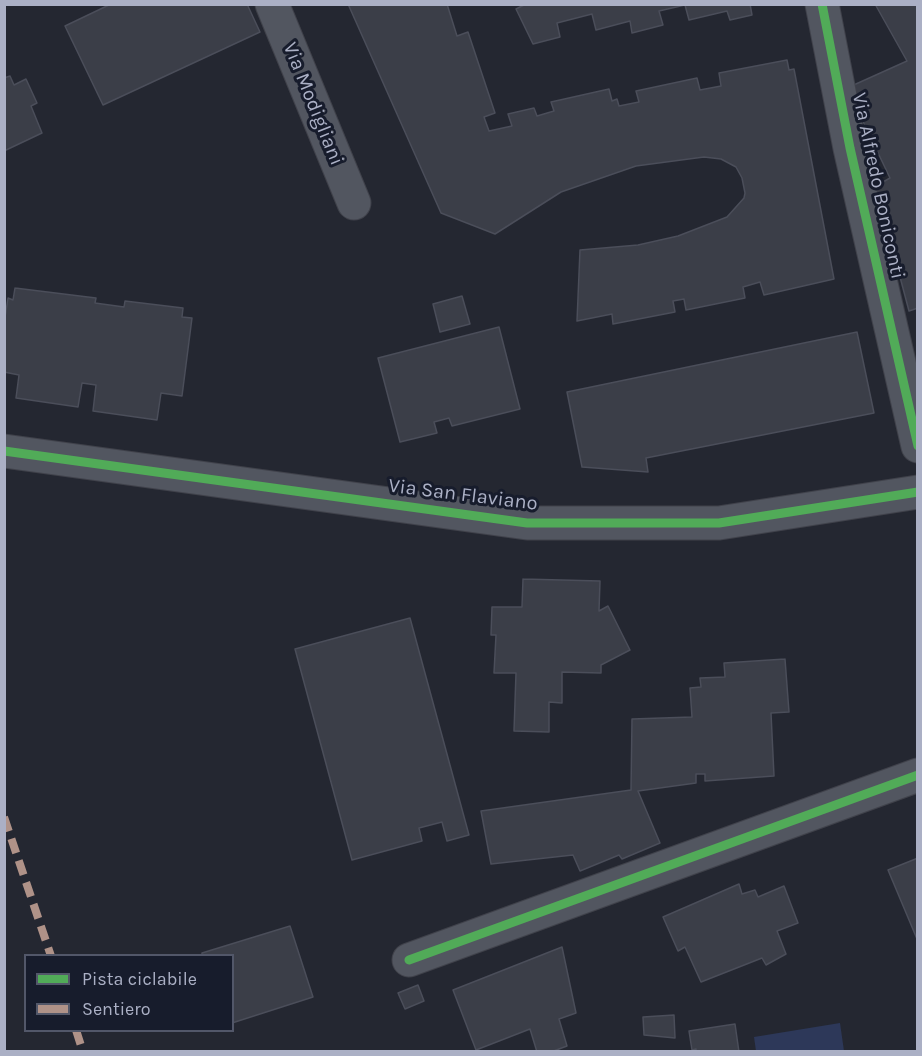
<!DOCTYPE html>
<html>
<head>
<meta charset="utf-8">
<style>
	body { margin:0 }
	#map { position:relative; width:922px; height:1056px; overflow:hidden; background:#242731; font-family:Karla,sans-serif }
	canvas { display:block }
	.frame { position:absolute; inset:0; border:6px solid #abb0c5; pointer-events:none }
	.legend { position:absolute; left:24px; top:954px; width:210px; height:78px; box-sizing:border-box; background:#171c2c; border:2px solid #525769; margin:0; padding:8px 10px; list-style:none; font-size:18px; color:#abb0c5 }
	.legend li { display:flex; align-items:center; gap:12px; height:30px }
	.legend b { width:30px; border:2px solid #525769 }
</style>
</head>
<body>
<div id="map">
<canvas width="922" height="1056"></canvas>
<div class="frame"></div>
<ul class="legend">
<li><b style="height:8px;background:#51ab58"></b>Pista ciclabile</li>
<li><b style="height:8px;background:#af9288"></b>Sentiero</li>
</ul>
</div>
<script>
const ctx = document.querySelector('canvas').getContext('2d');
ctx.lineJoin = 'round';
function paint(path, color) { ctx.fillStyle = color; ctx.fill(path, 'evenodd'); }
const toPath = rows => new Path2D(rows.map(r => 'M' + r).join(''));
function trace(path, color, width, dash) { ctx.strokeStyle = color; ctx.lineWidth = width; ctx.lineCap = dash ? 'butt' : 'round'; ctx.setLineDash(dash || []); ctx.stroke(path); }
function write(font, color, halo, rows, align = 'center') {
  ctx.font = font + ' Karla,sans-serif'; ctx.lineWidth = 6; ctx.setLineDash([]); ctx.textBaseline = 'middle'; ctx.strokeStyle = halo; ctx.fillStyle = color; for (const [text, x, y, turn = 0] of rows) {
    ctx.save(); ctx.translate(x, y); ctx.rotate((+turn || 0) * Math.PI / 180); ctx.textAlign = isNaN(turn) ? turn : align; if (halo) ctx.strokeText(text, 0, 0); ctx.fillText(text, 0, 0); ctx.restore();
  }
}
paint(toPath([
	[840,1023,844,1051,756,1051,754,1037]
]), '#2d3859');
const building = toPath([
	[111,4,247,4,260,32,103,105,65,26,111,4],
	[348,4,447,4,457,36,468,32,495,113,484,117,489,131,512,126,508,114,534,108,537,116,554,111,551,102,609,89,612,101,617,99,619,106,639,102,636,91,697,78,700,90,721,86,719,73,787,60,789,70,794,69,834,279,764,295,760,282,743,287,745,298,686,310,684,299,673,301,675,312,613,324,612,314,577,321,580,250,638,245,678,236,727,217,744,198,745,193,742,178,736,167,721,159,704,157,636,166,561,192,495,234,441,213,348,4],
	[526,4,750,4,752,15,730,20,727,11,689,20,685,5,659,11,663,25,632,33,630,21,596,30,592,14,557,23,560,37,533,44,516,9,526,4],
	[875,4,918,4,918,308,909,311,876,186,890,178,847,88,907,61,875,4],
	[10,76,14,85,26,79,37,103,31,106,42,133,4,151,4,78,10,76],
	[15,288,96,298,95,303,124,307,125,301,183,308,182,317,192,318,182,396,161,393,157,420,93,411,96,385,82,383,78,407,16,398,19,375,4,372,4,324,8,298,13,300,15,288],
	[462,296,470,324,440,332,433,304,462,296],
	[499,327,520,409,452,426,449,418,434,422,437,433,400,442,378,358,499,327],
	[857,332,874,413,646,458,648,472,582,467,567,392,857,332],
	[523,579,600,581,599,611,608,606,630,650,601,665,601,673,562,672,562,703,549,702,549,732,514,731,516,673,494,673,496,635,491,635,492,607,522,607,523,579],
	[410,618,469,835,447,841,442,822,419,828,422,841,352,860,295,649,410,618],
	[785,659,789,712,771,713,774,776,705,781,705,774,696,774,696,783,638,791,660,843,622,859,619,855,580,871,573,855,491,864,481,811,631,790,632,719,692,717,690,688,701,687,700,678,725,677,724,663,785,659],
	[918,858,918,939,917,939,888,870,918,858],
	[739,884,742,894,755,890,758,897,784,886,798,923,777,931,786,954,766,965,762,958,701,982,685,947,678,951,663,917,739,884],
	[290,926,313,997,232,1023,232,956,202,956,202,953,290,926],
	[562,947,576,1013,559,1019,567,1046,551,1052,537,1052,530,1029,476,1050,453,990,562,947],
	[418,985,424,1001,405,1009,398,993,418,985],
	[674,1015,675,1038,644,1035,643,1017,674,1015],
	[735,1024,739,1052,696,1052,696,1049,692,1050,689,1031,735,1024]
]);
paint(building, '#3b3e48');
trace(building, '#4b4e5a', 1.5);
const minor = toPath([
	[272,4,354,203],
	[822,4,850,148,918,446],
	[4,451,527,523,719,523,918,492],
	[409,960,918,775]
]);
trace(minor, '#40424b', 35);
trace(minor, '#525660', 33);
trace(toPath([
	[4,817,51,956],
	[76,1030,83,1052]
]), '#af9288', 8, [15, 8]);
trace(toPath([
	[822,4,850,148,918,446],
	[4,451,527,523,719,523,918,492],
	[409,960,918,775]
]), '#51ab58', 9);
write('20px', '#abb0c5', '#171c2c', [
	["Via Modigliani",313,104,68],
	["Via Alfredo Boniconti",878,186,78],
	["Via San Flaviano",463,495,7]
]);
</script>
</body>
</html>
